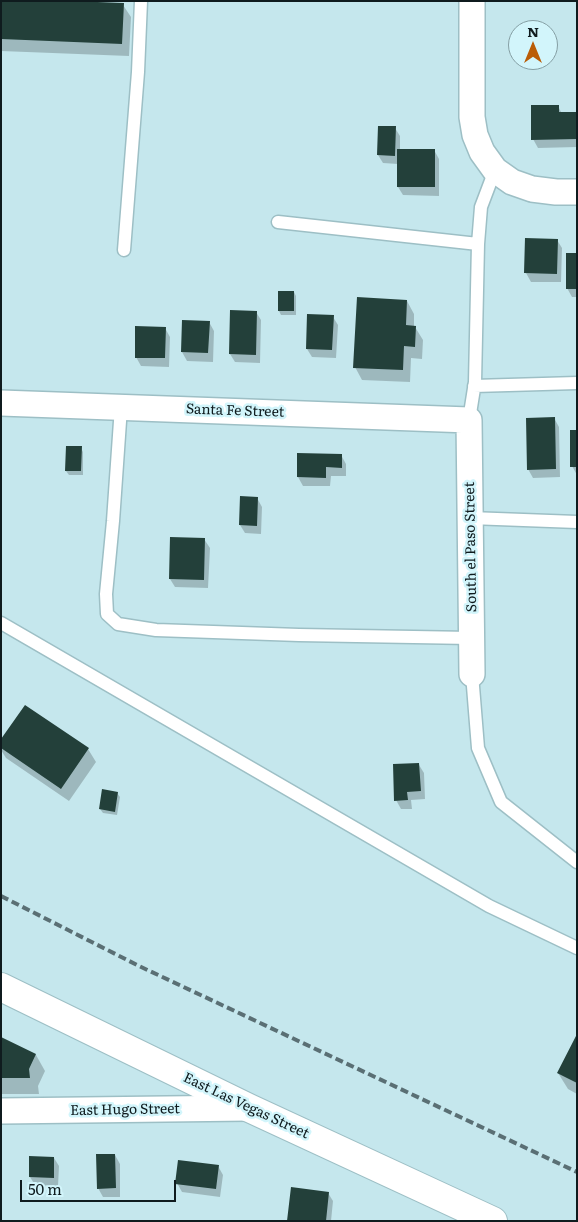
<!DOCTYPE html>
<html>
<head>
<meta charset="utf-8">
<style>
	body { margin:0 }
	#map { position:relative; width:578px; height:1222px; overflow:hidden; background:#c5e7ed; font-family:Literata,serif }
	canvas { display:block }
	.frame { position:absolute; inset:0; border:2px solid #0f1b1e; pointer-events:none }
	.north { position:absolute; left:508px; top:20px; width:50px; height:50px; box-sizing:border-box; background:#d2f5fb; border:1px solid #849ea3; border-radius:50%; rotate:0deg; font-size:14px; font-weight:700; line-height:20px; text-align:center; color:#0f1b1e }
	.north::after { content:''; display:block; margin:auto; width:18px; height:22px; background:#ba5d07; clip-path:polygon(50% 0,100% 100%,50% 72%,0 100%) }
	.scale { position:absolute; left:20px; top:1180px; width:156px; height:22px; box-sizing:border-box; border:2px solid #0f1b1e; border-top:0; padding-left:6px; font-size:15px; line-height:18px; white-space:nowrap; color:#0f1b1e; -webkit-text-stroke:4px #d2f5fb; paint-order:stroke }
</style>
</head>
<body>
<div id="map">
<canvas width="578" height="1222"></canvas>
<div class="frame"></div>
<div class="north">N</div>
<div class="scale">50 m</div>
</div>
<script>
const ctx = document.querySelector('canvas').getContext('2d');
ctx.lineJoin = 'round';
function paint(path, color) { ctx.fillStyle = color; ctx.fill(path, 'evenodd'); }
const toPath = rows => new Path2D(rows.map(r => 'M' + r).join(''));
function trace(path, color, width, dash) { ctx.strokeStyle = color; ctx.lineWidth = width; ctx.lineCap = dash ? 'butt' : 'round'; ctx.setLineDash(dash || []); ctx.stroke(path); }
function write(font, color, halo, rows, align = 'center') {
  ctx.font = font + ' Literata,serif'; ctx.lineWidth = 5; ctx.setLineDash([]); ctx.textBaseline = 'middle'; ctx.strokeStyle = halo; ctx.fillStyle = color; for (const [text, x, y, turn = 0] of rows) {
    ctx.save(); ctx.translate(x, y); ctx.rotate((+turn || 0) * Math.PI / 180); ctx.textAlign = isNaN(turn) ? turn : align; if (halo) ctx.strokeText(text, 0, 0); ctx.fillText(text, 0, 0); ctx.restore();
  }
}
paint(toPath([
	[1,1,123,5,131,17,129,56,1,51],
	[558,106,562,114,577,113,577,147,538,148,533,139],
	[395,128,400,136,400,150,434,150,439,159,439,196,403,195,398,187,398,164,383,163,378,155],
	[557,240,562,248,561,282,531,282,526,273],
	[577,254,577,297,572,297,567,288],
	[294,292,296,296,296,315,281,315,279,311],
	[407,301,414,314,414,327,415,327,423,340,422,359,411,358,410,382,362,380,355,367],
	[256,312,261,320,260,363,235,362,230,354],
	[333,317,338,325,336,358,312,357,307,349],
	[209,322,214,331,213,362,187,361,182,352],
	[165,328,170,337,169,367,141,366,136,357],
	[554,418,559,427,560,477,533,478,528,469],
	[577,431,577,475,572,466],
	[81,448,83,452,83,475,69,475,66,471],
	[341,455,346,464,346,476,331,476,330,486,303,486,298,477],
	[257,498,262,507,261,534,245,533,240,525],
	[204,539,210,548,208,588,175,587,170,579],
	[25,707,88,749,96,762,69,801,6,758,1,750,1,742],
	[419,765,424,773,425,799,411,800,412,809,401,809,396,800],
	[117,793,120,797,117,815,103,813,100,809],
	[577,1037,577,1094,568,1089,558,1073],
	[1,1038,36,1055,45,1071,38,1086,39,1094,1,1094],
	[115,1155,120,1164,120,1197,103,1197,98,1188],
	[54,1158,59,1166,58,1186,35,1185,30,1177],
	[218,1166,223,1175,220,1197,182,1192,177,1183],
	[328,1193,333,1201,331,1221,289,1221]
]), '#0003');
paint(toPath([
	[1,1,71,1,124,3,122,44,1,39],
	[531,105,559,105,559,112,577,112,577,139,531,140],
	[378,126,396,126,395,156,377,155],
	[397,149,435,149,435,187,397,187],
	[525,238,558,239,557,274,524,273],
	[566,253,577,253,577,289,566,289],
	[278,291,294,291,294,311,278,311],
	[357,297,407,300,406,325,416,326,415,347,404,346,403,370,353,368],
	[230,310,257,311,256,355,229,354],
	[307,314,334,315,332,350,306,349],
	[182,320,210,321,208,353,181,352],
	[135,326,166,327,165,358,135,358],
	[555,417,556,469,527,470,526,418],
	[570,430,577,430,577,467,570,467],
	[66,446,82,446,81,471,65,471],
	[297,453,342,454,342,468,326,467,326,478,297,477],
	[240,496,258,497,257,526,239,525],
	[170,537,205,538,204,580,169,579],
	[25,705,89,748,61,789,1,748,1,739],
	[419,763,421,791,407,792,408,800,394,801,393,764],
	[102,789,118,792,115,812,99,809],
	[577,1034,577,1083,557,1073],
	[1,1037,36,1054,29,1069,30,1078,1,1078],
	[96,1154,115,1154,116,1188,97,1189],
	[29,1156,54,1157,54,1178,29,1177],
	[178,1160,219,1165,216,1189,175,1184],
	[291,1187,329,1192,326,1221,287,1221]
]), '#23403a');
const service = toPath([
	[278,222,478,244],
	[124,250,138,72,141,1],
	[474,386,577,383],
	[121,407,113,521,106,594,107,614,118,624,156,630,299,635,471,638],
	[469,420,475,382,478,244,481,207,495,170],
	[470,518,577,522],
	[1,623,489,906,577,948],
	[472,674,478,748,501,802,577,862]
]);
const minor = toPath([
	[472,1,472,117,475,135,482,152,495,170,512,182,532,189,556,192,577,192],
	[1,403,469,420,472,674],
	[1,1111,249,1108]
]);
const tertiary = toPath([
	[1,987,249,1108,493,1221]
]);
trace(service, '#9dbfc5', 15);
trace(minor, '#9dbfc5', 28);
trace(tertiary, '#9dbfc5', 30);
trace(service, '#fff', 12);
trace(minor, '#fff', 25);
trace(tertiary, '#fff', 28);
trace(toPath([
	[1,896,139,966,577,1172]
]), '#5a6f74', 4, [8, 4]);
write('14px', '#0f1b1e', '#d2f5fb', [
	["Santa Fe Street",235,411,2],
	["South el Paso Street",471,547,-91],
	["East Las Vegas Street",246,1106,25],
	["East Hugo Street",125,1110,-1]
]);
</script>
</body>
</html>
